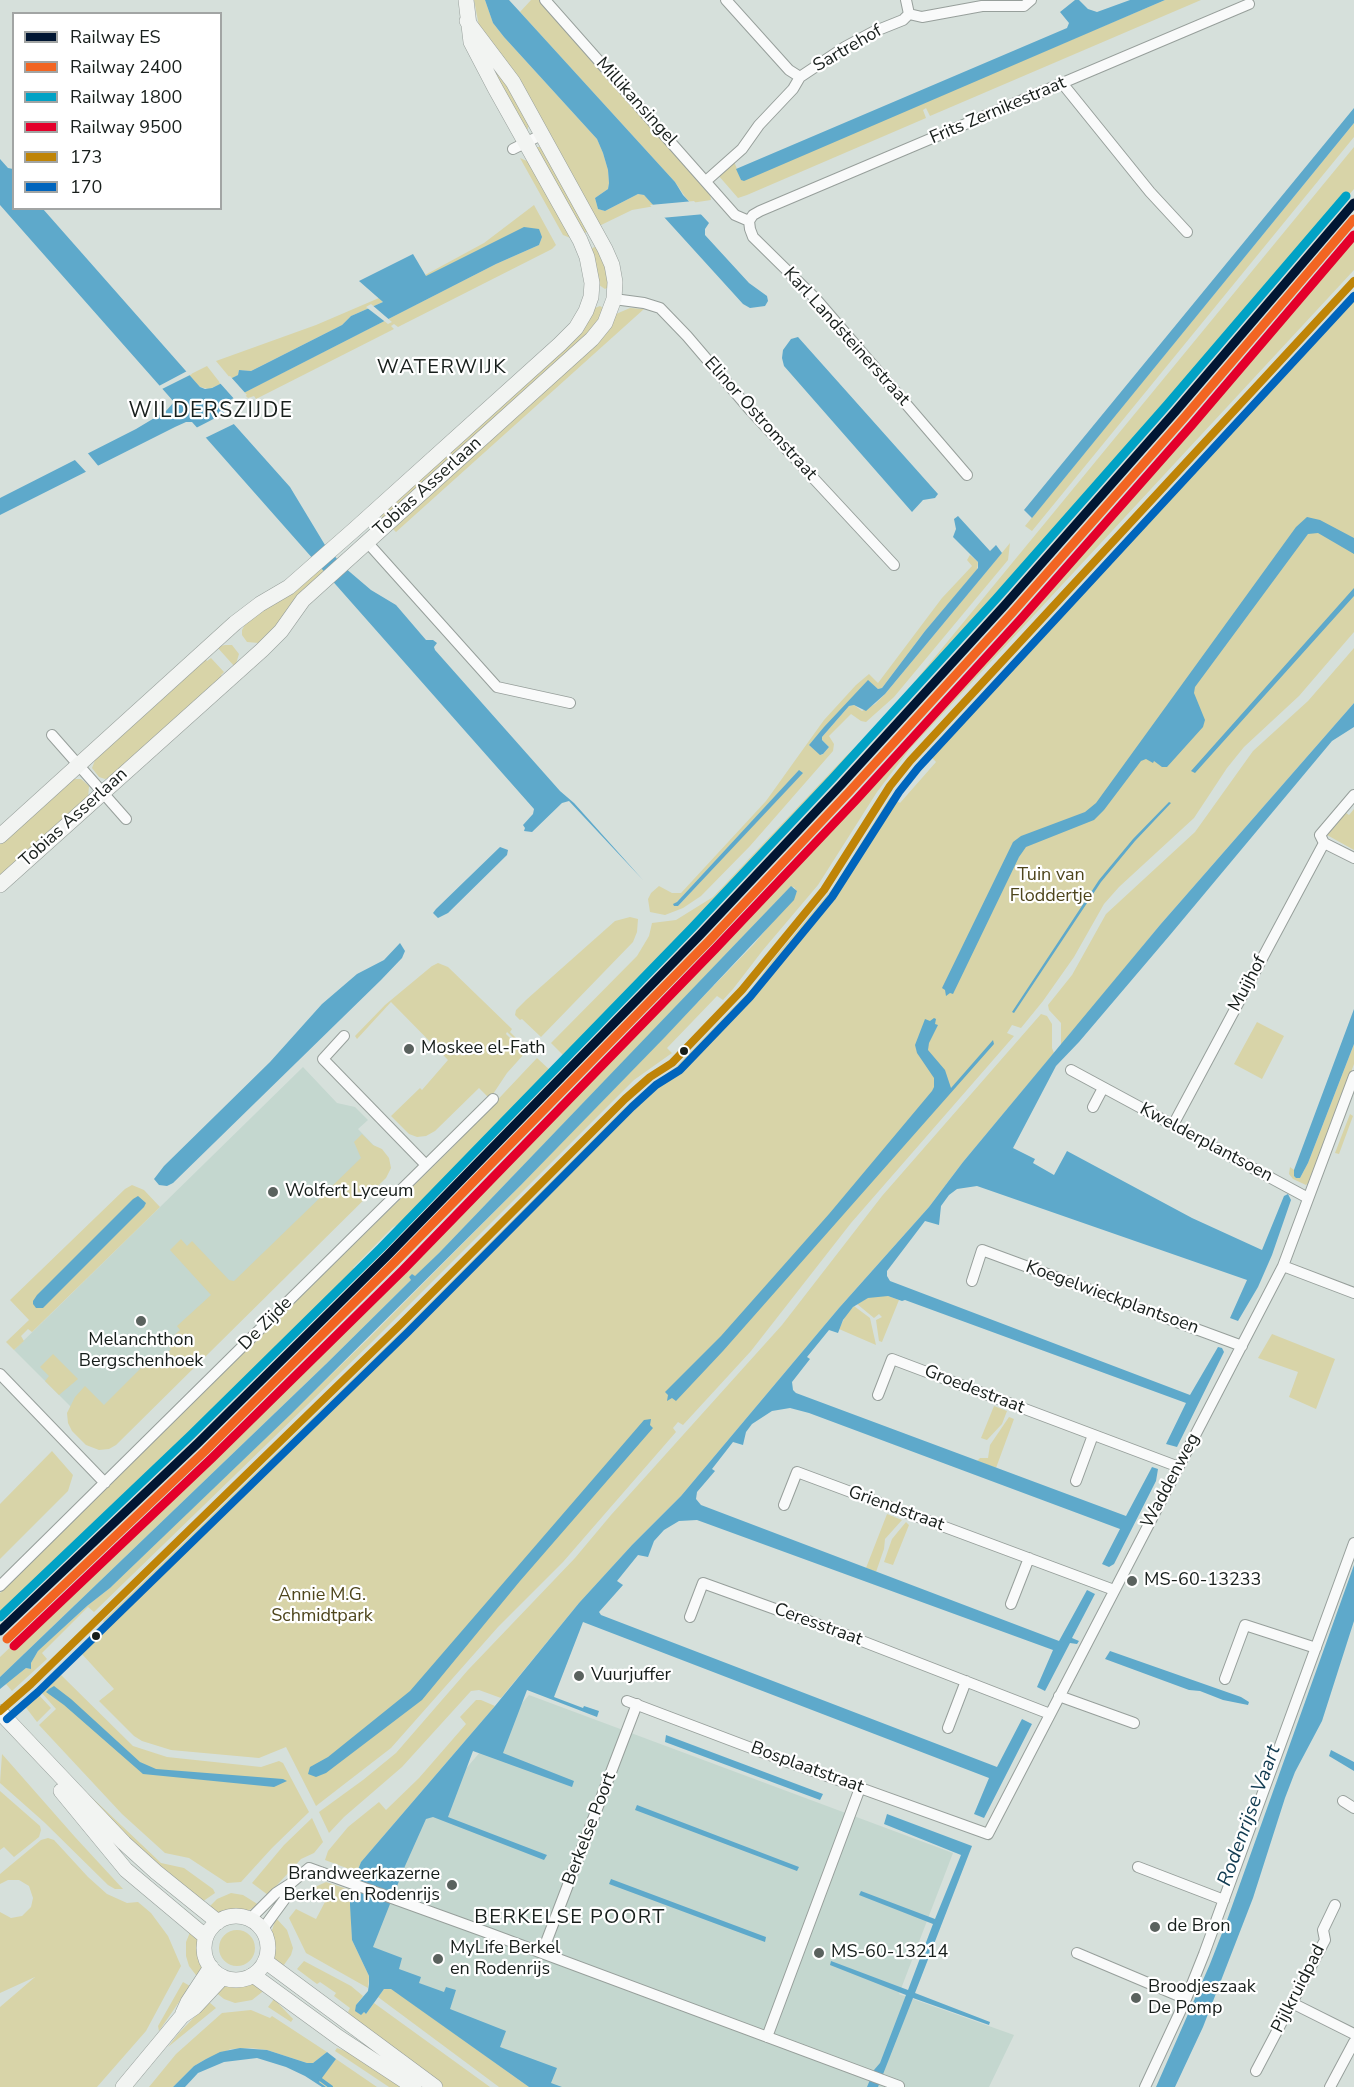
<!DOCTYPE html>
<html>
<head>
<meta charset="utf-8">
<style>
	body { margin:0 }
	#map { position:relative; width:1354px; height:2087px; overflow:hidden; background:#d6e0db; font-family:"Nunito Sans",sans-serif }
	canvas { display:block }
	.legend { position:absolute; left:12px; top:12px; width:210px; height:198px; box-sizing:border-box; background:#fff; border:2px solid #a2a5a4; margin:0; padding:8px 10px; list-style:none; font-size:18px; color:#171e1b }
	.legend li { display:flex; align-items:center; gap:12px; height:30px }
	.legend b { width:30px; border:2px solid #a2a5a4 }
</style>
</head>
<body>
<div id="map">
<canvas width="1354" height="2087"></canvas>
<ul class="legend">
<li><b style="height:8px;background:#011633"></b>Railway ES</li>
<li><b style="height:8px;background:#f26522"></b>Railway 2400</li>
<li><b style="height:8px;background:#01a2c5"></b>Railway 1800</li>
<li><b style="height:8px;background:#e4002b"></b>Railway 9500</li>
<li><b style="height:8px;background:#bf8407"></b>173</li>
<li><b style="height:8px;background:#0065bd"></b>170</li>
</ul>
</div>
<script>
const ctx = document.querySelector('canvas').getContext('2d');
ctx.lineJoin = 'round';
function paint(path, color) { ctx.fillStyle = color; ctx.fill(path, 'evenodd'); }
const toPath = rows => new Path2D(rows.map(r => 'M' + r).join(''));
function trace(path, color, width, dash) { ctx.strokeStyle = color; ctx.lineWidth = width; ctx.lineCap = dash ? 'butt' : 'round'; ctx.setLineDash(dash || []); ctx.stroke(path); }
function write(font, color, halo, rows, align = 'center') {
  ctx.font = font + ' "Nunito Sans",sans-serif'; ctx.lineWidth = 4.5; ctx.setLineDash([]); ctx.textBaseline = 'middle'; ctx.strokeStyle = halo; ctx.fillStyle = color; for (const [text, x, y, turn = 0] of rows) {
    ctx.save(); ctx.translate(x, y); ctx.rotate((+turn || 0) * Math.PI / 180); ctx.textAlign = isNaN(turn) ? turn : align; if (halo) ctx.strokeText(text, 0, 0); ctx.fillText(text, 0, 0); ctx.restore();
  }
}
paint(toPath([
	[303,1067,337,1103,355,1107,368,1120,358,1129,383,1155,115,1443,71,1407,14,1350],
	[529,1695,953,1853,899,1994,1014,2035,989,2087,533,2087,370,1947,416,1832,433,1807]
]), '#c4d7cf');
paint(toPath([
	[474,0,485,0,493,23,504,37,597,139,603,153,608,170,609,183,608,189,595,198,598,209,605,211,638,194,644,195,655,206,632,210,597,227,479,26],
	[531,0,539,0,703,185,710,193,711,200,691,203,686,198,675,182,520,12],
	[1165,0,1201,0,930,116,926,108,923,110,926,118,747,195,738,198,718,175,734,161,741,180],
	[473,35,504,74,529,125,527,131],
	[1354,123,1354,137,1032,531,1025,526],
	[537,147,541,147,591,230,581,235,536,148],
	[1354,147,1354,189,1222,345,1102,483,889,720,568,1060,551,1043,637,956,649,936,652,923,676,920,713,897,846,756,879,725],
	[520,158,529,162,573,239,563,235],
	[534,205,556,245,552,249,398,327,394,324,391,326,394,329,256,399,254,396,248,398,243,393,496,264,539,245,542,237,426,276,425,275,484,243],
	[1354,233,1354,270,909,750,877,792,818,885,763,950,733,989,723,1000,717,996,667,1048,672,1053,634,1080,372,1342,94,1612,88,1607,42,1653,47,1659,12,1691,6,1684,26,1668,31,1669,31,1663,38,1651,87,1606,110,1588,368,1339,521,1185,754,944,797,892,794,887,789,889,439,1253,415,1277,412,1274,411,1280,326,1364,0,1677,0,1657,246,1423,393,1278,396,1281,420,1257,417,1254,600,1067,741,920,1018,619,1178,438],
	[598,245,604,257,610,286,605,289,599,285,589,250],
	[1354,291,1354,632,1299,696,1244,747,1227,768,1194,818,1119,887,1104,904,1074,957,1043,1001,1021,1028,1012,1025,1007,1033,1014,1036,851,1223,751,1351,683,1425,678,1422,673,1428,676,1432,563,1562,498,1627,391,1748,316,1806,286,1747,259,1758,171,1750,142,1741,134,1736,99,1701,114,1689,81,1653,108,1627,103,1621,405,1328,623,1109,647,1088,676,1067,752,988,775,957,833,888,890,797,900,803,936,762,927,752],
	[379,298,383,302,351,316,342,325,251,371,239,370,238,375,231,379,216,361,316,325],
	[600,306,603,308,597,326,386,521,378,513,595,308],
	[630,308,644,309,396,532,390,526,616,314],
	[207,366,221,384,209,389,200,387,189,375],
	[1010,543,1008,560,894,697,866,722,861,721,851,714,829,736,834,744,833,751,750,846,701,896,683,908,665,915,650,912,648,899,651,893,659,886,672,893,681,893,766,801,824,720,856,685,869,674,878,683,942,598,972,566,967,560,970,555,978,562,977,570,925,631,882,688,878,689,868,681,809,745,822,755,829,747,822,740,822,737,849,706,854,705,862,711,875,704,885,694],
	[802,773,678,906,676,906,677,902,796,774],
	[320,566,326,573,277,630,259,643,247,642,242,635,242,630,247,621],
	[225,645,232,645,239,654,235,667,217,647],
	[1354,648,1354,703,1160,925,1061,1046,1061,1023,1049,1010,1048,1005,1072,975,1106,914,1195,832,1253,751,1308,701],
	[204,657,207,661,211,658,224,672,221,675,224,679,113,776,105,779,99,777,92,768,97,755],
	[75,779,81,779,89,786,88,798,0,880,0,841,68,781],
	[1354,809,1354,850,1327,835,1346,813,1349,815],
	[630,917,638,919,637,932,633,942,541,1037,522,1019,520,1020,515,1015,516,1010,526,1000,615,921],
	[438,963,448,967,512,1029,510,1032,528,1050,527,1051,507,1032,506,1034,525,1053,507,1073,493,1094,489,1098,479,1088,435,1131,426,1136,417,1137,409,1134,391,1116,420,1088,422,1090,448,1060,391,1002,357,1039,355,1036,385,1005,432,966],
	[1041,1014,1047,1016,1052,1024,1052,1048,1054,1053,963,1162,929,1207,839,1308,681,1496,632,1545,579,1603,501,1698,479,1690,471,1691,402,1767,344,1817,329,1833,319,1812,363,1780,396,1753,468,1670,575,1558,611,1515,782,1325,882,1196],
	[1257,1022,1284,1036,1262,1079,1234,1064],
	[1354,1044,1354,1064,1310,1181,1306,1185,1293,1179,1289,1174,1290,1167,1294,1170,1294,1176,1300,1178,1308,1163],
	[537,1058,552,1072,409,1217,392,1228,353,1268,356,1270,369,1254,389,1234,370,1254,373,1258,170,1457,0,1618,0,1593,453,1147],
	[1350,1114,1353,1116,1339,1154,1335,1153],
	[362,1134,373,1145,382,1149,389,1158,391,1168,386,1178,116,1445,109,1449,99,1450,86,1445,72,1431,68,1423,67,1413,75,1397,85,1386,104,1405,147,1362,152,1367,171,1349,166,1343,180,1330,177,1326,211,1295,170,1250,181,1239,187,1246,192,1241,229,1280,234,1281,361,1158,354,1142],
	[132,1185,144,1190,160,1207,32,1332,28,1329,21,1336,24,1341,14,1350,6,1342,29,1320,10,1300,125,1189],
	[879,1295,888,1296,899,1300,882,1342,879,1341,876,1320,882,1317,879,1314,874,1318,857,1304,867,1298],
	[854,1306,870,1318,876,1345,839,1329,847,1313],
	[1272,1334,1335,1359,1316,1409,1289,1397,1298,1372,1258,1358],
	[53,1354,78,1379,59,1395,45,1381,49,1376,40,1367],
	[994,1406,1007,1411,1002,1424,987,1440,981,1438],
	[1009,1417,1014,1419,996,1468,977,1461,980,1458,988,1458,990,1445],
	[52,1451,73,1475,68,1491,0,1559,0,1504],
	[887,1514,902,1520,885,1539,884,1549,876,1572,866,1568],
	[906,1522,909,1525,893,1565,884,1562,892,1539],
	[59,1673,133,1746,167,1757,261,1767,279,1761,283,1763,309,1812,272,1848,241,1882,227,1883,189,1858,165,1853,122,1814,39,1725,56,1709,41,1692],
	[38,1694,51,1708,37,1722,24,1705],
	[476,1700,481,1700,495,1706,361,1862,357,1872,325,1860,328,1851,348,1827,379,1802,386,1810,419,1778,466,1724,460,1717],
	[2,1754,75,1837,123,1889,115,1889,108,1885,44,1822,0,1783],
	[46,1754,161,1863,184,1868,213,1889,215,1893,202,1902,152,1864],
	[0,1791,40,1826,41,1830,39,1837,14,1857,4,1847,0,1850],
	[312,1818,323,1842,314,1853,301,1859,268,1895,252,1883,284,1845],
	[48,1838,54,1840,88,1877,107,1894,127,1903,138,1902,151,1913,168,1936,181,1966,146,2031,97,2087,0,2087,0,2007,35,1977,0,1993,0,1912,11,1918,22,1916,31,1907,33,1898,29,1886,19,1880,8,1880,0,1884,0,1874,41,1840],
	[326,1882,350,1890,352,1940,369,1976,368,1988,306,1953,289,1918,296,1909,316,1919,326,1900,312,1893,313,1888],
	[231,1893,243,1895,259,1905,247,1911,222,1914,207,1909,217,1899],
	[276,1918,287,1930,293,1948,291,1955,281,1969,274,1957,271,1933],
	[191,1930,198,1939,202,1962,199,1979,189,1966,186,1956,186,1942],
	'219 1948a18 18 0 1 1 36 0a18 18 0 1 1-36 0Z',
	[304,1961,351,1986,363,1996,356,2005,366,2014,374,2003,490,2087,443,2087,368,2033,348,2012,350,2008,334,1996,336,1993,320,1982,317,1984,297,1969],
	[183,1982,190,1986,159,2031,158,2026],
	[248,1984,254,1984,266,1989,252,2000,235,2003,224,1999,214,1991,226,1986],
	[388,1988,392,1989,529,2087,499,2087,378,1997,384,1989],
	[274,1999,293,2019,291,2022,268,2007],
	[209,2002,216,2008,168,2047,178,2034],
	[251,2010,270,2018,272,2016,327,2052,313,2063,307,2063,267,2050,251,2048,231,2049,206,2059,194,2066,173,2087,149,2087,176,2054,222,2013],
	[337,2048,356,2055,408,2087,389,2087,335,2051],
	[336,2059,377,2087,326,2087,318,2082]
]), '#d8d4a8');
paint(toPath([
	[485,0,509,0,520,12,675,182,683,195,709,223,705,229,705,235,749,283,767,296,768,301,765,306,750,308,743,304,644,195,638,194,605,211,598,209,595,198,608,189,609,183,608,170,603,153,597,139,504,37,493,23],
	[1075,0,1079,0,1088,9,1097,12,1130,0,1165,0,744,181,741,180,736,169,1067,28,1069,23,1060,12],
	[1354,108,1354,123,1032,518,1024,510],
	[0,159,8,168,13,169,14,208,43,209,200,387,205,389,212,388,238,375,239,370,251,371,265,364,342,325,351,316,383,302,359,281,413,254,426,276,524,227,539,229,542,237,539,245,496,264,228,401,225,407,224,413,290,487,325,545,344,567,371,590,396,605,426,640,433,640,437,643,434,647,435,650,560,791,574,803,643,880,569,801,562,803,532,832,524,831,525,828,523,825,533,814,534,809,192,422,186,422,175,427,0,515,0,498,136,429,166,411,174,402,0,205],
	[798,337,938,494,935,498,923,500,912,512,784,366,782,358,783,350,791,339],
	[958,516,990,551,996,545,1002,553,885,694,866,711,854,705,849,706,822,737,822,740,829,747,823,754,820,755,809,745,824,727,868,680,878,689,882,688,925,631,978,568,978,562,953,537,956,529,954,519],
	[1307,517,1320,520,1354,538,1354,554,1318,533,1308,534,1195,687,1194,693,1205,720,1203,727,1167,767,1162,767,1154,761,1153,763,1146,759,1141,761,1104,810,1094,820,1026,847,1019,857,953,994,950,993,946,996,945,990,942,988,1013,842,1021,836,1085,812,1096,803,1296,527],
	[1354,588,1354,596,1195,773,1191,771],
	[1354,703,1354,727,1332,741,1170,935,1079,1042,1056,1066,1013,1148,1035,1159,1033,1163,1054,1175,1067,1151,1192,1218,1262,1250,1284,1196,1288,1194,1291,1200,1272,1255,1258,1287,1238,1321,1230,1318,1247,1280,977,1186,957,1189,949,1195,941,1206,939,1225,925,1221,887,1271,887,1276,890,1281,1190,1395,1218,1347,1222,1348,1224,1352,1177,1447,1166,1444,1186,1403,905,1300,902,1301,888,1296,868,1298,853,1307,843,1320,838,1333,829,1330,807,1357,810,1359,792,1382,793,1390,796,1393,1126,1516,1152,1467,1158,1469,1156,1481,1114,1564,1109,1567,1102,1564,1120,1529,809,1413,790,1408,772,1411,752,1424,746,1432,743,1445,733,1442,712,1469,715,1471,697,1492,696,1499,701,1505,1059,1641,1087,1590,1095,1594,1072,1638,1079,1641,1077,1644,1070,1643,1045,1691,1037,1687,1053,1650,697,1520,679,1521,664,1530,654,1541,648,1557,638,1555,617,1581,623,1585,599,1612,601,1615,997,1767,1022,1719,1032,1724,984,1818,974,1814,989,1778,583,1622,554,1697,583,1708,584,1706,599,1711,597,1717,527,1690,503,1753,574,1781,572,1787,473,1751,448,1817,547,1855,544,1860,433,1817,426,1819,405,1866,373,1947,402,1958,399,1969,421,1977,419,1983,444,1992,446,1987,456,1990,450,2009,506,2031,500,2047,557,2068,551,2083,562,2087,529,2087,391,1989,384,1989,366,2014,364,2012,361,2015,355,2011,356,2005,368,1991,369,1984,369,1976,352,1940,350,1905,350,1890,361,1862,495,1706,579,1603,632,1545,681,1496,839,1308,929,1207,963,1162,1160,925],
	[799,770,803,773,678,906,674,906,673,904,677,902],
	[1169,802,1171,803,1135,841,1101,882,1014,1013,1012,1012,1099,880,1133,839],
	[500,847,508,850,507,855,448,913,438,918,433,913,436,909],
	[791,886,797,891,794,900,665,1037,521,1185,290,1415,110,1588,87,1606,38,1651,31,1663,31,1669,26,1668,0,1689,0,1677,326,1364,411,1280,409,1277,412,1274,415,1276,439,1253],
	[400,943,405,951,402,958,381,980,173,1183,167,1186,159,1185,154,1179,164,1166,270,1062,322,1004,357,974,384,960],
	[1354,1009,1354,1044,1308,1163,1300,1178,1296,1178,1294,1176,1294,1170],
	[934,1018,936,1019,935,1024,938,1025,929,1043,928,1050,945,1070,951,1088,993,1040,994,1044,723,1351,676,1401,672,1398,667,1401,668,1395,665,1392,721,1336,829,1214,932,1091,934,1087,934,1078,917,1053,915,1045,925,1019,930,1021],
	[138,1196,146,1203,144,1207,43,1308,36,1308,33,1304,33,1301,37,1295,133,1199],
	[651,1419,650,1425,653,1428,520,1581,422,1700,326,1773,316,1777,308,1774,310,1767,328,1757,410,1691,644,1420],
	[1354,1565,1354,1621,1322,1721,1295,1772,1285,1798,1253,1898,1203,2027,1175,2087,1156,2087,1210,1964,1226,1923],
	[1110,1651,1241,1697,1249,1702,1248,1705,1223,1700,1200,1691,1189,1690,1105,1659],
	[54,1686,71,1699,140,1762,156,1769,283,1779,287,1781,274,1787,143,1774,64,1705,46,1692,49,1689],
	[666,1735,823,1794,820,1800,665,1742],
	[1331,1750,1354,1762,1354,1771,1329,1756],
	[637,1805,799,1867,797,1871,635,1810],
	[887,1814,972,1846,915,1993,990,2022,989,2025,913,1998,878,2087,867,2087,874,2070,880,2063,906,1995,830,1965,831,1961,908,1990,933,1924,859,1895,861,1891,935,1919,961,1855,884,1824],
	[611,1879,766,1937,765,1942,609,1884],
	[240,2048,267,2050,307,2063,313,2063,327,2052,336,2059,319,2082,326,2087,322,2087,305,2076,286,2067,257,2058,224,2062,198,2073,185,2087,173,2087,194,2066,206,2059,220,2052]
]), '#5ea9cb');
paint(toPath([
	[694,201,705,214,661,218,650,205],
	[371,304,392,322,388,324,366,307],
	[189,370,192,374,160,390,157,387],
	[230,376,247,395,236,401,219,382],
	[227,412,236,423,203,439,194,429],
	[86,451,100,468,88,474,73,458]
]), '#d6e0db');
trace(toPath([
	[320,2079,331,2087]
]), '#5ea9cb', 4);
const street = toPath([
	[545,0,735,215,749,221],
	[726,0,789,70,800,77],
	[906,0,909,14],
	[909,14,922,17,982,6,1024,6,1031,0],
	[1062,83,1150,192,1187,232],
	[513,149,543,134],
	[706,181,742,149,759,125,793,89,800,77,845,47,873,32,903,20,909,14],
	[749,221,753,215,760,211,1249,4],
	[749,221,750,229,753,237,816,299,967,475],
	[614,299,644,303,660,308,687,336,751,411,894,565],
	[367,542,497,687,570,703],
	[52,735,126,819],
	[1354,795,1320,835,1324,843,1354,858],
	[344,1036,323,1059,426,1165],
	[1071,1070,1308,1198],
	[1093,1107,1103,1088],
	[1173,1125,1324,843],
	[1283,1266,1354,1293],
	[972,1281,982,1250,1242,1346],
	[0,1374,105,1483],
	[878,1395,892,1359,1179,1467],
	[1076,1481,1093,1435],
	[784,1505,797,1472,1114,1590],
	[0,1586,493,1099],
	[1011,1604,1029,1558],
	[690,1617,703,1583,836,1631,1050,1714],
	[1225,1679,1245,1625,1316,1648],
	[1059,1696,1134,1723],
	[627,1701,788,1762,988,1834,1283,1266,1354,1076],
	[948,1728,966,1681],
	[1343,1801,1354,1808],
	[1138,1867,1224,1900],
	[250,1919,276,1893,290,1884,309,1868,483,1931,899,2086],
	[262,1930,284,1900,290,1884],
	[542,1953,637,1704],
	[1077,1953,1186,1999],
	[1292,2003,1354,2034],
	[767,2037,860,1788],
	[1256,2071,1325,1940,1323,1930,1335,1905],
	[1145,2087,1186,1999,1204,1954,1354,1543],
	[1330,2087,1354,2042]
]);
const secondary = toPath([
	[0,836,235,623,260,604,289,587,355,529,560,344,576,328,586,311,591,297,592,283,587,257,580,240,495,88,471,42,466,0],
	[0,885,262,650,281,631,303,600,592,339,605,323,614,299,615,282,612,265,605,249,513,82,467,21],
	[0,1712,124,1843,156,1872,218,1922],
	[61,1791,126,1870,206,1937],
	'204 1948a32 32 0 1 1 64 0a32 32 0 1 1-64 0Z',
	[265,1961,435,2087],
	[253,1975,338,2037,414,2087],
	[183,2013,188,2002,211,1967],
	[123,2087,182,2016,195,2007,223,1977]
]);
trace(street, '#979f9b', 12);
trace(secondary, '#979f9b', 16);
trace(street, '#f9fafa', 10);
trace(secondary, '#f2f4f2', 15);
trace(toPath([
	[0,1711,31,1684,401,1324,625,1099,650,1077,672,1063,742,990,824,890,890,786,910,761,1354,281]
]), '#bf8407', 8);
trace(toPath([
	[7,1719,38,1692,408,1332,632,1107,656,1085,680,1070,750,997,832,897,899,792,918,768,1354,296]
]), '#0065bd', 8);
trace(toPath([
	[0,1631,198,1443,388,1255,700,935,840,786,1004,606,1175,412,1354,203]
]), '#011633', 9);
trace(toPath([
	[7,1639,205,1451,395,1262,708,942,848,793,1012,613,1183,419,1354,219]
]), '#f26522', 9);
trace(toPath([
	[0,1617,191,1435,381,1248,692,928,832,779,996,599,1167,405,1346,196]
]), '#01a2c5', 9);
trace(toPath([
	[14,1646,212,1458,403,1270,715,949,856,800,1020,620,1191,426,1354,235]
]), '#e4002b', 9);
for (const [x, y, r, color] of [
	[409,1049,6,"#5a625e"],
	[684,1051,5,"#171e1b"],
	[273,1192,6,"#5a625e"],
	[141,1321,6,"#5a625e"],
	[1132,1581,6,"#5a625e"],
	[96,1636,5,"#171e1b"],
	[579,1676,6,"#5a625e"],
	[452,1885,6,"#5a625e"],
	[1155,1927,6,"#5a625e"],
	[819,1953,6,"#5a625e"],
	[438,1959,6,"#5a625e"],
	[1136,1998,6,"#5a625e"]
]) { const dot = new Path2D(); dot.arc(x, y, r, 0, 2 * Math.PI); ctx.fillStyle = color; ctx.fill(dot); trace(dot, '#fff', 2); }
write('18px', '#171e1b', '#fff', [
	["Sartrehof",848,49,-30],
	["Millikansingel",636,102,48],
	["Frits Zernikestraat",998,111,-23],
	["Karl Landsteinerstraat",846,337,48],
	["Elinor Ostromstraat",760,419,48],
	["Tobias Asserlaan",428,487,-42],
	["Tobias Asserlaan",74,818,-42],
	["Muijhof",1248,984,-62],
	["Kwelderplantsoen",1206,1143,28],
	["Koegelwieckplantsoen",1112,1298,20],
	["De Zijde",266,1324,-45],
	["Groedestraat",974,1390,21],
	["Waddenweg",1171,1481,-62],
	["Griendstraat",896,1509,20],
	["Ceresstraat",818,1625,20],
	["Bosplaatstraat",807,1768,20],
	["Berkelse Poort",590,1829,-69],
	["Pijlkruidpad",1299,1989,-63]
]);
write('18px', '#4e451c', '#fff', [
	["Tuin van",1051,876],
	["Floddertje",1051,897],
	["Annie M.G.",322,1596],
	["Schmidtpark",322,1617]
]);
write('18px', '#171e1b', '#fff', [
	["Moskee el-Fath",421,1049],
	["Wolfert Lyceum",285,1192],
	["Melanchthon",141,1341,"center"],
	["Bergschenhoek",141,1362,"center"],
	["MS-60-13233",1144,1581],
	["Vuurjuffer",591,1676],
	["Brandweerkazerne",440,1875,"right"],
	["Berkel en Rodenrijs",440,1896,"right"],
	["de Bron",1167,1927],
	["MyLife Berkel",450,1949],
	["en Rodenrijs",450,1970],
	["MS-60-13214",831,1953],
	["Broodjeszaak",1148,1988],
	["De Pomp",1148,2009]
], 'left');
ctx.letterSpacing = '1.5px';
write('20px', '#171e1b', '#fff', [
	["WATERWIJK",442,368],
	["BERKELSE POORT",570,1918]
]);
ctx.letterSpacing = '0px';
write('italic 20px', '#113b51', '#fff', [
	["Rodenrijse Vaart",1250,1816,-70]
]);
ctx.letterSpacing = '1.5px';
write('21px', '#171e1b', '#fff', [
	["WILDERSZIJDE",211,412]
]);
ctx.letterSpacing = '0px';
</script>
</body>
</html>
